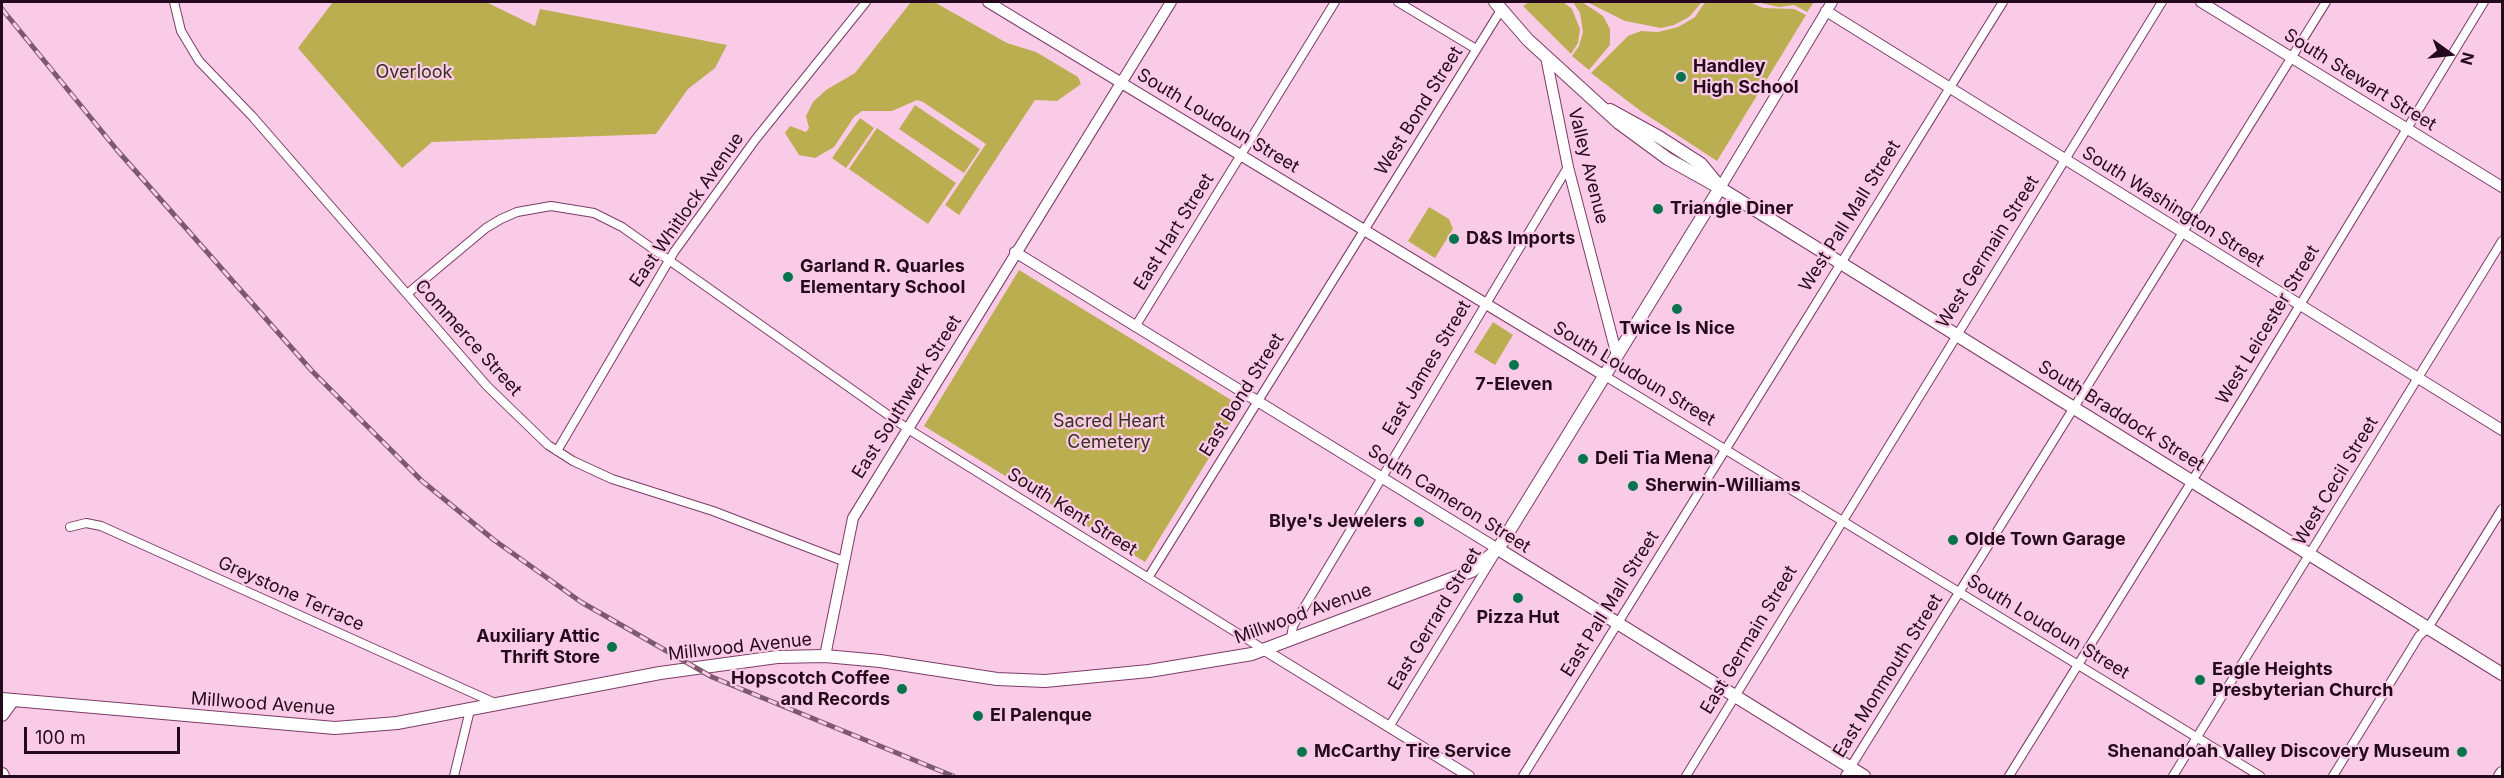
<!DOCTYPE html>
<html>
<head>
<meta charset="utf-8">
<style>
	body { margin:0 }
	#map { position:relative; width:2504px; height:778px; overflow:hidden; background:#facbe7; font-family:Inter,sans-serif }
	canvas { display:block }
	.frame { position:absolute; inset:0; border:3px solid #240a1c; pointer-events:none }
	.north { position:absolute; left:2420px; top:24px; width:60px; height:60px; -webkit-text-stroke:4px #facbe7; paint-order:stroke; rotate:105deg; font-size:16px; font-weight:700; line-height:24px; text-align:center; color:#240a1c }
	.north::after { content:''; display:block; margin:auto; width:21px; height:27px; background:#240a1c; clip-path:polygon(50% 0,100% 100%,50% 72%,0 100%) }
	.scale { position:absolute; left:24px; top:727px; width:156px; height:27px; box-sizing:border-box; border:3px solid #240a1c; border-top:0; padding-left:8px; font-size:18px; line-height:21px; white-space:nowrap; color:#240a1c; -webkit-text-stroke:4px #facbe7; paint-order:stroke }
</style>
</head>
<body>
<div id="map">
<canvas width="2504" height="778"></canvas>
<div class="frame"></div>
<div class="north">N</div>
<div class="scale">100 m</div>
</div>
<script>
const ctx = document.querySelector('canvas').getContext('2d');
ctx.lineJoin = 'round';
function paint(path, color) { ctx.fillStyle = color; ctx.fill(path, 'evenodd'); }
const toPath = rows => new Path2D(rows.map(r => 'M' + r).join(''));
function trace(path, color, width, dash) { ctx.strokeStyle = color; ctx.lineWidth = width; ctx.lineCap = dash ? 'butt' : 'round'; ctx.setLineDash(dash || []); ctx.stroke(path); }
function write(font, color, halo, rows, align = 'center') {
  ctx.font = font + ' Inter,sans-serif'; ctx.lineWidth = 4.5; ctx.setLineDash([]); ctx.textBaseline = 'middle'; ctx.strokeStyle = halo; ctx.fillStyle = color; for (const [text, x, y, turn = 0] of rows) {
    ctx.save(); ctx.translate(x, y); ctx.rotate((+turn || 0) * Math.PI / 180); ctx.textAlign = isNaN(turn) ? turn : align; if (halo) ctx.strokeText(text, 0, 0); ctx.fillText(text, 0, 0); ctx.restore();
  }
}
paint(toPath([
	[333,2,486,2,535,26,540,9,727,45,715,68,688,89,656,134,432,142,402,168,298,48],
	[911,2,934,2,1007,43,1036,52,1078,77,1081,84,1057,101,1035,100,959,215,945,205,986,144,923,102,917,100,892,111,862,111,854,117,834,147,815,158,799,155,785,133,790,126,806,132,809,128,806,116,813,102,826,90,855,73],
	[1529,2,1563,2,1572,9,1580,29,1578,43,1571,54,1523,6],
	[1573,2,1582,2,1603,16,1610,29,1610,45,1589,70,1572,56,1579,46,1583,32,1580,13],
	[1587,2,1702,2,1689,17,1674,25,1661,28,1625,21],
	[1705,2,1750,2,1763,8,1794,9,1806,15,1717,161,1642,112,1591,73,1628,36,1641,31,1658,32,1678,27,1695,17],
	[1757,2,1814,2,1807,12,1794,5,1779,7],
	[915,105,980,149,964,173,899,129],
	[860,118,874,128,846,168,832,158],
	[877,128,956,183,928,224,849,169],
	[1429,207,1449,219,1453,229,1435,258,1408,241],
	[1019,270,1241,406,1145,562,924,426],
	[1493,322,1513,335,1495,365,1474,352]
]), '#bbae51');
const minor = toPath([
	[174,2,181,31,199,61,252,116,487,386,548,445,573,461,612,479,713,511,843,561],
	[1398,2,1476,49],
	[407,294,486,228,501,219,517,212,551,206,594,213,622,227,908,429,1263,649],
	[1135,327,1335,2],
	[1605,376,2260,776],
	[557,451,674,252,755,140,866,2],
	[70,527,86,523,101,526,495,703],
	[1148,578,1501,10],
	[1291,638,1293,626,1568,167],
	[1389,727,1497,551],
	[454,776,470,710],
	[1523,776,2003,2],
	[1686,776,2162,2],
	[1845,776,2326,2],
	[2009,776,2241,402,2484,2],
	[2173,776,2502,241],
	[2333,776,2419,636,2428,628,2502,509]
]);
const tertiary = toPath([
	[988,2,1605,376],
	[2201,2,2502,187],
	[1826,11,2502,430],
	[1546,57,1568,167,1617,356],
	[1720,188,1832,2],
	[1015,252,1498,549],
	[1263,649,1469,776],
	[825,656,853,518,1171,2]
]);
const secondary = toPath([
	[1720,188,2502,674],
	[2,774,3,776]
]);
const primary = toPath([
	[1495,2,1528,40,1619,123,1668,159,1720,188],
	[1610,110,1659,137,1701,164,1720,187],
	[1498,549,1864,776],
	[2,699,335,728,397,723,660,673,777,657,825,656,880,661,997,679,1045,681,1149,671,1252,654,1472,571,1498,549,1720,188],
	[2,715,13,700],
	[2500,776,2502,773]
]);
trace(minor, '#7c3b67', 10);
trace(tertiary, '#7c3b67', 12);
trace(secondary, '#7c3b67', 14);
trace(primary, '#7c3b67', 14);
trace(minor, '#fff', 8);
trace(tertiary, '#fff', 10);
trace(secondary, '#fff', 12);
trace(primary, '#fff', 12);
const rail = toPath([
	[2,9,117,150,312,371,422,481,494,540,581,602,712,677,953,776]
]);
trace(rail, '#7c596f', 5);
trace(rail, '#facbe7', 3, [9]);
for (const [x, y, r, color] of [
	[1681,77,6,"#05744d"],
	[1658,209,6,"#05744d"],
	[1454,239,6,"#05744d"],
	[788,277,6,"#05744d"],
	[1677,309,6,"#05744d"],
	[1514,365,6,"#05744d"],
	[1583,459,6,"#05744d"],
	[1633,486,6,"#05744d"],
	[1419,522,6,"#05744d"],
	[1953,540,6,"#05744d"],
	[1518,598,6,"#05744d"],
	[612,647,6,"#05744d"],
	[2200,680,6,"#05744d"],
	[902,689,6,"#05744d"],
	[978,716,6,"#05744d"],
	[1302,752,6,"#05744d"],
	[2462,752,6,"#05744d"]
]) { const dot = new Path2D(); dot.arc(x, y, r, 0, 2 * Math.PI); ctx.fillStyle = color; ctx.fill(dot); trace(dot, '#facbe7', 2); }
write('bold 18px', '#240a1c', '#facbe7', [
	["Handley",1693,67],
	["High School",1693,88],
	["Triangle Diner",1670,209],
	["D&S Imports",1466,239],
	["Garland R. Quarles",800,267],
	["Elementary School",800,288],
	["Twice Is Nice",1677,329,"center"],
	["7-Eleven",1514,385,"center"],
	["Deli Tia Mena",1595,459],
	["Sherwin-Williams",1645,486],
	["Blye's Jewelers",1407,522,"right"],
	["Olde Town Garage",1965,540],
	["Pizza Hut",1518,618,"center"],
	["Auxiliary Attic",600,637,"right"],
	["Thrift Store",600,658,"right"],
	["Eagle Heights",2212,670],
	["Presbyterian Church",2212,691],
	["Hopscotch Coffee",890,679,"right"],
	["and Records",890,700,"right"],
	["El Palenque",990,716],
	["McCarthy Tire Service",1314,752],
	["Shenandoah Valley Discovery Museum",2450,752,"right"]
], 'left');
write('18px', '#36331d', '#facbe7', [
	["Overlook",414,73],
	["Sacred Heart",1109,422],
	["Cemetery",1109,443]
]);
write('18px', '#240a1c', '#facbe7', [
	["South Stewart Street",2360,80,32],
	["West Bond Street",1419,111,-58],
	["South Loudoun Street",1218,121,31],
	["Valley Avenue",1588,166,76],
	["South Washington Street",2173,207,32],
	["East Whitlock Avenue",687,210,-55],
	["West Pall Mall Street",1850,216,-58],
	["East Hart Street",1174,232,-58],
	["West Germain Street",1988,252,-58],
	["West Leicester Street",2268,325,-59],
	["Commerce Street",468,338,48],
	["East James Street",1427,368,-59],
	["South Loudoun Street",1634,374,31],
	["East Bond Street",1242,395,-58],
	["East Southwerk Street",907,397,-58],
	["South Braddock Street",2121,416,32],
	["West Cecil Street",2336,481,-59],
	["South Cameron Street",1449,499,32],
	["South Kent Street",1072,512,32],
	["Greystone Terrace",291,594,24],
	["East Pall Mall Street",1610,604,-58],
	["Millwood Avenue",1303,614,-20],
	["East Gerrard Street",1435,619,-59],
	["South Loudoun Street",2048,627,31],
	["East Germain Street",1749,640,-59],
	["Millwood Avenue",740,647,-6],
	["East Monmouth Street",1888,676,-58],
	["Millwood Avenue",263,704,4]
]);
</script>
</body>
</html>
